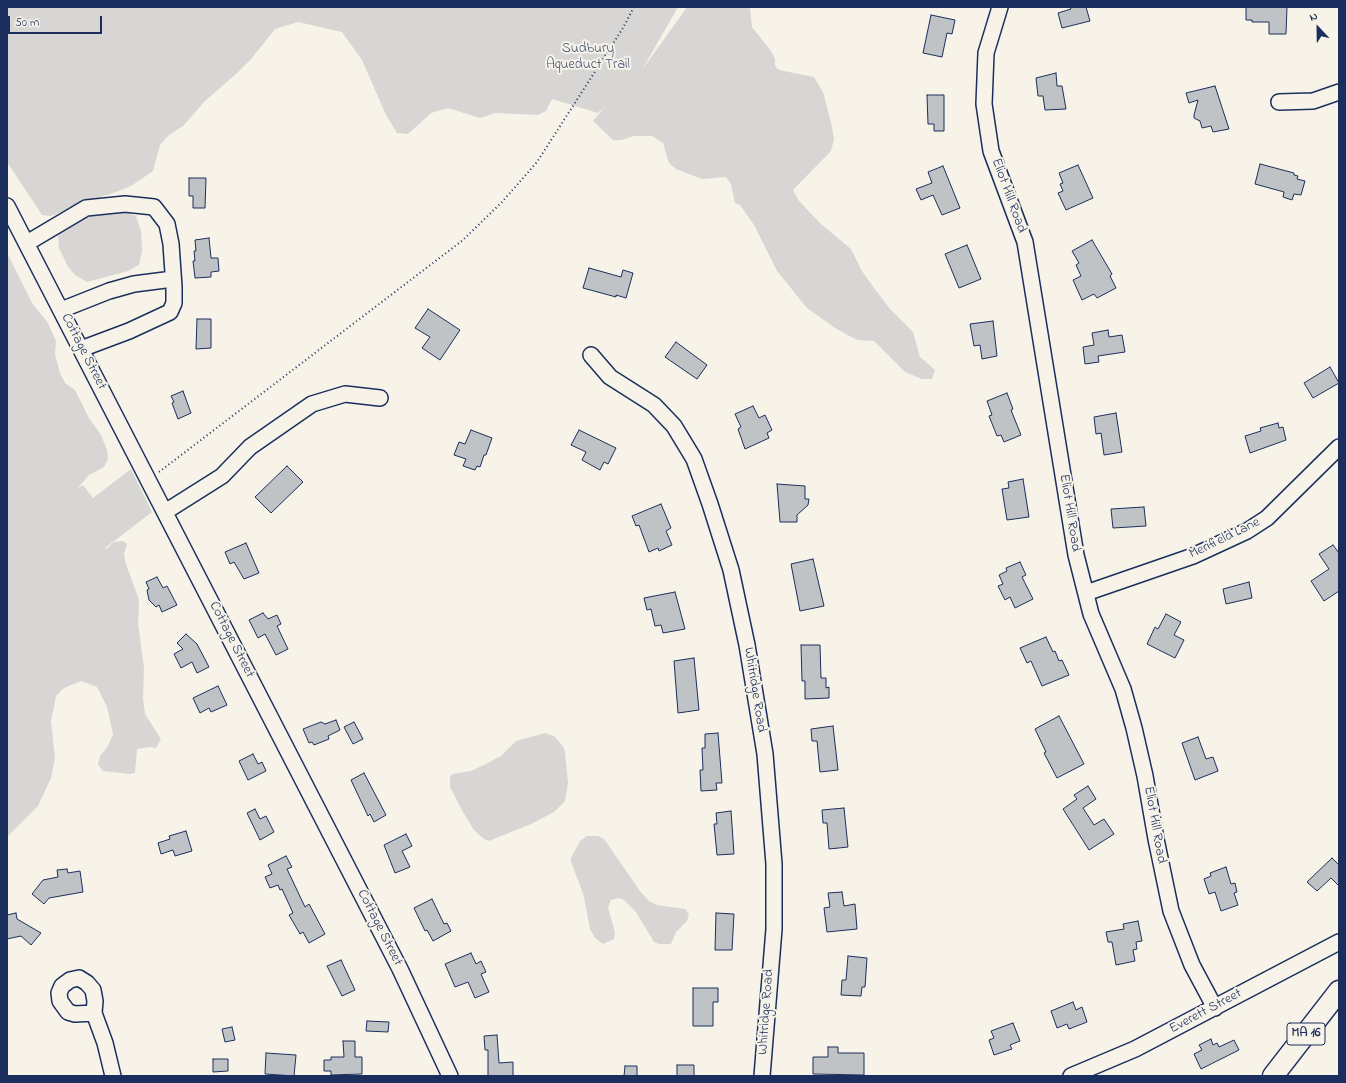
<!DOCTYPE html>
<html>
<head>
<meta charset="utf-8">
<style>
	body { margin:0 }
	#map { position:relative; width:1346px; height:1083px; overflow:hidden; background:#f7f3e8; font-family:"Indie Flower",sans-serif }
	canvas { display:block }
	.frame { position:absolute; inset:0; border:8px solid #1b2f5e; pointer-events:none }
	.north { position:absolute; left:1298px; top:8px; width:40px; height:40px; -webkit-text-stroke:3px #f7f3e8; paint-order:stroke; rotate:338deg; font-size:11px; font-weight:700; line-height:16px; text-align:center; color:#1b2f5e }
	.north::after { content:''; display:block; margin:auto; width:14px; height:18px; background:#1b2f5e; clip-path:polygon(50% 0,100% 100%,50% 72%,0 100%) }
	.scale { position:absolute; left:8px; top:16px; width:94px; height:18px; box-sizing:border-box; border:2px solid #1b2f5e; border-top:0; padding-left:5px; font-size:12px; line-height:14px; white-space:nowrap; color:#1b2f5e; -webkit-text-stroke:3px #f7f3e8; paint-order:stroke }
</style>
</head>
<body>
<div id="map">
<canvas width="1346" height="1083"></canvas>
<div class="frame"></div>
<div class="north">N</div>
<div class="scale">50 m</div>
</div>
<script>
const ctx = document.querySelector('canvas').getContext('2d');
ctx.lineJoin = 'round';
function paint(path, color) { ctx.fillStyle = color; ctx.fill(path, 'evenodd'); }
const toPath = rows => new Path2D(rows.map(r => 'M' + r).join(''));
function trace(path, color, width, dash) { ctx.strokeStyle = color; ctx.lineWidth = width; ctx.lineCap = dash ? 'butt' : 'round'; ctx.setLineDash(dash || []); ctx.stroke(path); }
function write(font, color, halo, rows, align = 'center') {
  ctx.font = font + ' "Indie Flower",sans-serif'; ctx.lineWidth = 4; ctx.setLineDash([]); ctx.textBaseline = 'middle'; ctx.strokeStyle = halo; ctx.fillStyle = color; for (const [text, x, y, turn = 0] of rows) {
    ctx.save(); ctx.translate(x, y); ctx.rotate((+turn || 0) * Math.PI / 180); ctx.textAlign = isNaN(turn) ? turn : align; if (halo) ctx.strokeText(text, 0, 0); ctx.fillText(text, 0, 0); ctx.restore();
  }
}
paint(toPath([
	[7,7,678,7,642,70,687,7,750,7,752,27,771,51,775,59,775,66,779,70,814,77,823,92,831,122,834,139,831,151,793,190,799,201,821,224,851,249,862,271,874,288,890,309,913,332,920,357,935,370,932,379,922,379,905,372,874,341,857,340,835,328,807,308,777,271,754,225,740,205,735,203,731,184,726,177,702,179,676,169,669,163,663,143,652,136,634,136,621,140,613,140,593,121,605,107,598,113,552,99,546,111,538,115,495,113,480,118,448,108,431,113,408,134,397,133,386,115,362,60,342,32,298,22,275,29,252,58,236,74,205,101,183,126,169,135,160,145,153,171,131,186,116,192,82,203,51,216,42,215,7,162],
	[120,210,136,216,141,231,142,251,139,265,128,271,87,282,75,275,68,267,59,248,58,236,62,229,83,218],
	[7,253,32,303,48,323,56,341,55,355,60,373,65,383,75,390,89,418,101,435,107,450,108,459,104,467,89,475,77,489,83,485,93,498,131,469,152,512,105,548,106,549,114,542,123,541,127,544,124,554,126,564,139,600,138,624,144,667,143,698,145,714,161,739,156,748,151,747,137,749,135,773,130,774,103,771,98,764,100,756,108,746,113,734,107,707,97,687,81,681,64,688,56,696,51,721,55,758,51,778,38,806,7,837],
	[545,733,554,736,562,745,565,751,568,783,565,801,554,812,531,824,489,841,484,839,474,830,463,812,450,787,450,777,452,774,471,771,486,764,501,756,516,741],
	[587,836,598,836,604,839,640,891,649,901,657,905,685,909,689,914,687,921,676,932,671,944,659,944,654,942,636,912,624,900,619,898,611,900,608,907,615,933,614,939,603,944,595,938,590,929,583,893,571,862,571,858,580,841]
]), '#d7d6d4');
const building = toPath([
	[1070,7,1086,7,1090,21,1062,28,1058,13,1071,9,1070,7],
	[1246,7,1287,7,1286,34,1269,34,1269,22,1252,22,1252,20,1246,20,1246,7],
	[931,15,955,20,952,34,947,33,942,57,923,53,931,15],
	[1056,73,1057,86,1062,86,1066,109,1045,110,1043,96,1038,96,1036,78,1056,73],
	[1215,86,1229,129,1213,132,1211,126,1202,128,1200,121,1194,118,1194,115,1198,100,1189,103,1186,93,1215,86],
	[927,95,944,95,944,131,934,131,934,124,928,124,927,95],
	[1260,164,1294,173,1294,175,1298,176,1297,179,1305,181,1301,195,1294,194,1292,200,1283,197,1284,192,1255,184,1260,164],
	[1078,165,1093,198,1066,210,1058,193,1063,191,1060,184,1063,183,1059,173,1078,165],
	[943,166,960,208,942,215,933,195,921,200,916,189,932,183,928,172,943,166],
	[189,178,206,178,205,208,193,208,193,196,189,196,189,178],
	[209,238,211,258,218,258,219,271,211,272,211,277,195,278,193,261,195,261,194,251,196,251,195,240,209,238],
	[1092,240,1112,274,1110,276,1116,288,1097,298,1094,294,1082,300,1073,280,1081,276,1076,265,1079,263,1072,251,1092,240],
	[967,245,981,279,959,288,945,254,967,245],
	[589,268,621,277,623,270,633,273,626,298,616,295,616,297,583,288,589,268],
	[428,309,460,330,440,360,422,348,430,337,415,328,428,309],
	[197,319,211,319,211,348,196,349,197,319],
	[993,321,997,356,982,359,980,345,974,346,970,324,993,321],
	[1108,330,1109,337,1122,335,1125,352,1098,356,1099,362,1085,364,1083,347,1094,345,1092,333,1108,330],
	[676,342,707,365,697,379,665,357,676,342],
	[1330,367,1339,383,1313,398,1304,383,1330,367],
	[183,391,191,413,178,419,172,403,174,402,171,396,183,391],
	[1007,393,1013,409,1011,410,1021,435,1004,442,1001,435,997,436,989,416,992,415,987,401,1007,393],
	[753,406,759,418,765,415,772,430,767,433,769,438,745,449,738,429,741,427,735,414,753,406],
	[1116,413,1122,452,1104,455,1101,433,1096,434,1094,417,1116,413],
	[1278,423,1279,428,1283,427,1286,440,1250,453,1245,436,1261,431,1260,428,1278,423],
	[471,430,492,438,486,455,484,455,480,467,477,466,475,470,463,466,466,459,454,455,459,442,465,444,471,430],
	[579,430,616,448,608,464,604,462,600,470,582,460,586,452,571,445,579,430],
	[287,466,303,482,271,513,255,497,287,466],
	[1023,479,1029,517,1007,520,1002,489,1009,488,1008,482,1023,479],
	[777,484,805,486,805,499,809,499,808,505,797,515,797,522,780,522,777,484],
	[661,504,671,528,666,531,672,545,659,551,658,548,649,552,639,525,636,526,632,516,661,504],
	[1144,507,1146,526,1113,528,1111,509,1144,507],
	[246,543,259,573,244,579,234,562,230,564,225,552,246,543],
	[1333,545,1339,553,1339,591,1324,601,1311,581,1329,569,1319,554,1333,545],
	[813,559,824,606,800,611,791,564,813,559],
	[1020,562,1026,575,1022,577,1033,599,1015,608,1010,597,1005,600,998,586,1003,584,999,575,1007,571,1006,568,1020,562],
	[157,577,163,588,167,586,177,605,162,612,159,605,156,607,149,600,147,590,149,589,146,582,157,577],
	[1249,582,1252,598,1226,604,1223,589,1249,582],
	[675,592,685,629,663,633,661,625,655,626,651,609,647,610,644,598,675,592],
	[263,613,268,619,277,615,281,624,277,626,288,649,276,655,265,634,258,638,249,620,263,613],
	[1166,614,1181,622,1174,635,1184,640,1175,658,1147,644,1155,627,1158,629,1166,614],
	[186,634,197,644,209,667,197,673,192,662,181,668,174,654,183,649,177,643,186,634],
	[1046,637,1053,652,1055,651,1059,661,1062,660,1069,675,1042,686,1031,661,1027,663,1020,648,1046,637],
	[801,645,820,645,821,678,826,678,826,688,829,687,829,698,805,699,805,681,802,681,801,645],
	[694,658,699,710,678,713,674,661,694,658],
	[218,686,227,705,211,712,209,708,200,713,193,698,218,686],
	[1059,716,1084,764,1057,778,1044,753,1046,752,1035,729,1059,716],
	[336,720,340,730,328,736,329,739,314,745,312,742,309,743,303,729,321,722,325,724,336,720],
	[354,722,363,739,353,744,344,727,354,722],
	[833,726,838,770,820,772,817,741,812,741,811,729,833,726],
	[718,733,722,783,716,783,717,790,701,791,700,770,703,770,702,748,705,748,705,734,718,733],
	[1198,737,1206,759,1213,757,1218,771,1195,780,1182,743,1198,737],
	[253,754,258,764,262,762,266,771,248,780,239,761,253,754],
	[364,773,386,815,374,822,370,814,368,816,351,780,364,773],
	[1088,786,1096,799,1083,808,1094,825,1104,819,1114,834,1089,850,1063,809,1077,799,1074,795,1088,786],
	[844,808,848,847,829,849,827,823,823,823,822,810,844,808],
	[255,809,260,819,266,816,274,832,260,840,247,813,255,809],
	[731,811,734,854,717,855,714,824,717,824,716,813,731,811],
	[186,831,192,851,175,856,173,850,161,854,158,843,170,839,169,836,186,831],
	[406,834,412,846,402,851,410,867,395,873,384,845,406,834],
	[286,856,292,867,287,869,305,907,309,904,325,934,309,943,303,932,300,934,289,915,293,913,282,889,280,890,278,885,270,888,265,877,272,874,268,865,286,856],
	[1332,858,1339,865,1339,886,1331,878,1317,891,1307,882,1332,858],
	[1226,867,1231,884,1235,883,1237,892,1234,893,1238,905,1221,911,1215,892,1209,894,1204,879,1211,876,1210,873,1226,867],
	[67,869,68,873,80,871,83,892,49,898,44,904,32,894,43,880,58,877,57,870,67,869],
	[842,892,844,906,855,904,857,929,827,932,824,908,830,907,828,893,842,892],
	[432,899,444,924,447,923,451,931,433,941,427,930,425,931,414,908,432,899],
	[16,913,17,919,41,933,31,945,21,936,7,939,7,915,16,913],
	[716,913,734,914,732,950,715,950,716,913],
	[1138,921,1142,941,1136,942,1137,949,1133,950,1135,961,1116,965,1112,942,1108,942,1106,932,1124,929,1123,924,1138,921],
	[471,953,476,964,481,961,486,972,481,974,489,992,475,998,468,982,455,987,445,964,471,953],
	[848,956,867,958,865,987,862,987,861,996,841,995,842,980,846,980,848,956],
	[341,960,355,990,342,996,327,966,341,960],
	[693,988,718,988,718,1002,713,1002,713,1026,693,1026,693,988],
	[1073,1002,1076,1010,1082,1007,1087,1022,1069,1029,1067,1024,1057,1028,1051,1011,1073,1002],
	[367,1021,389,1022,388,1032,366,1031,367,1021],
	[1013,1023,1020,1041,1010,1045,1012,1049,994,1055,989,1040,994,1038,991,1031,1013,1023],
	[232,1027,235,1040,225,1042,222,1029,232,1027],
	[497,1035,499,1063,513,1062,513,1076,488,1076,488,1050,485,1050,484,1036,497,1035],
	[1211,1039,1213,1045,1217,1043,1219,1047,1234,1040,1239,1050,1201,1069,1194,1054,1202,1050,1199,1045,1211,1039],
	[343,1041,355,1041,355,1057,362,1057,362,1074,331,1075,331,1071,324,1071,324,1060,331,1060,331,1057,344,1057,343,1041],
	[828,1047,838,1047,838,1053,864,1053,864,1075,813,1074,813,1057,828,1057,828,1047],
	[266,1053,296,1055,294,1076,265,1074,266,1053],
	[213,1059,228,1059,228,1071,213,1072,213,1059],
	[677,1065,694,1065,694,1076,677,1076,677,1065],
	[625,1066,637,1066,637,1076,624,1076,625,1066]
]);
paint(building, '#c0c3c5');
trace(building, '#1b2f5e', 1);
const minor = toPath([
	[1000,7,986,53,984,104,991,151,1025,242,1076,555,1091,614,1123,689,1134,728,1145,776,1156,839,1171,911,1192,965,1215,1008],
	[1279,102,1313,101,1339,92],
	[7,206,400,969,450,1076],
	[27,243,86,208,125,204,154,207,167,224,171,244,174,287,174,303,170,312,129,331,81,349],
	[61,310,109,291,134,284,173,279],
	[591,355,610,377,654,405,674,426,694,459,710,504,731,570,747,645,765,754,774,864,774,929,762,1076],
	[165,512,222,476,250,447,312,404,345,394,380,398],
	[1086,593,1193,556,1247,531,1267,518,1339,447],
	[94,1013,75,1014,68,1012,60,1001,59,993,62,986,70,980,79,978,87,983,93,990,95,1001,94,1013,105,1043,113,1076],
	[1071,1076,1135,1049,1339,942]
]);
const major = toPath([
	[1273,1076,1339,991]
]);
trace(minor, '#1b2f5e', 18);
trace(major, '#1b2f5e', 23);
trace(toPath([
	[159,472,463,240,502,202,537,162,623,28,634,7]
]), '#1b2f5e', 2, [1, 3]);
trace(minor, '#f7f3e8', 15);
trace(major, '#f7f3e8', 20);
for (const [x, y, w] of [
	[1306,1034,38]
]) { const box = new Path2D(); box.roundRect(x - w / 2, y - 11, w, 22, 3); ctx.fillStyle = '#f7f3e8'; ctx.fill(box); trace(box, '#1b2f5e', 1); }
write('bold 13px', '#1b2f5e', null, [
	["MA 16",1306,1034]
]);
write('14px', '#415076', '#f7f3e8', [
	["Sudbury",588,50],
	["Aqueduct Trail",588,66]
]);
write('14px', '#1b2f5e', '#f7f3e8', [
	["Eliot Hill Road",1008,196,70],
	["Cottage Street",83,352,63],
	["Eliot Hill Road",1069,513,81],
	["Merifield Lane",1225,539,-26],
	["Cottage Street",231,640,63],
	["Whitridge Road",754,690,81],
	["Eliot Hill Road",1154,825,80],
	["Cottage Street",379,928,63],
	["Whitridge Road",767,1012,-86],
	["Everett Street",1206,1012,-28]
]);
</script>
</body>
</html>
